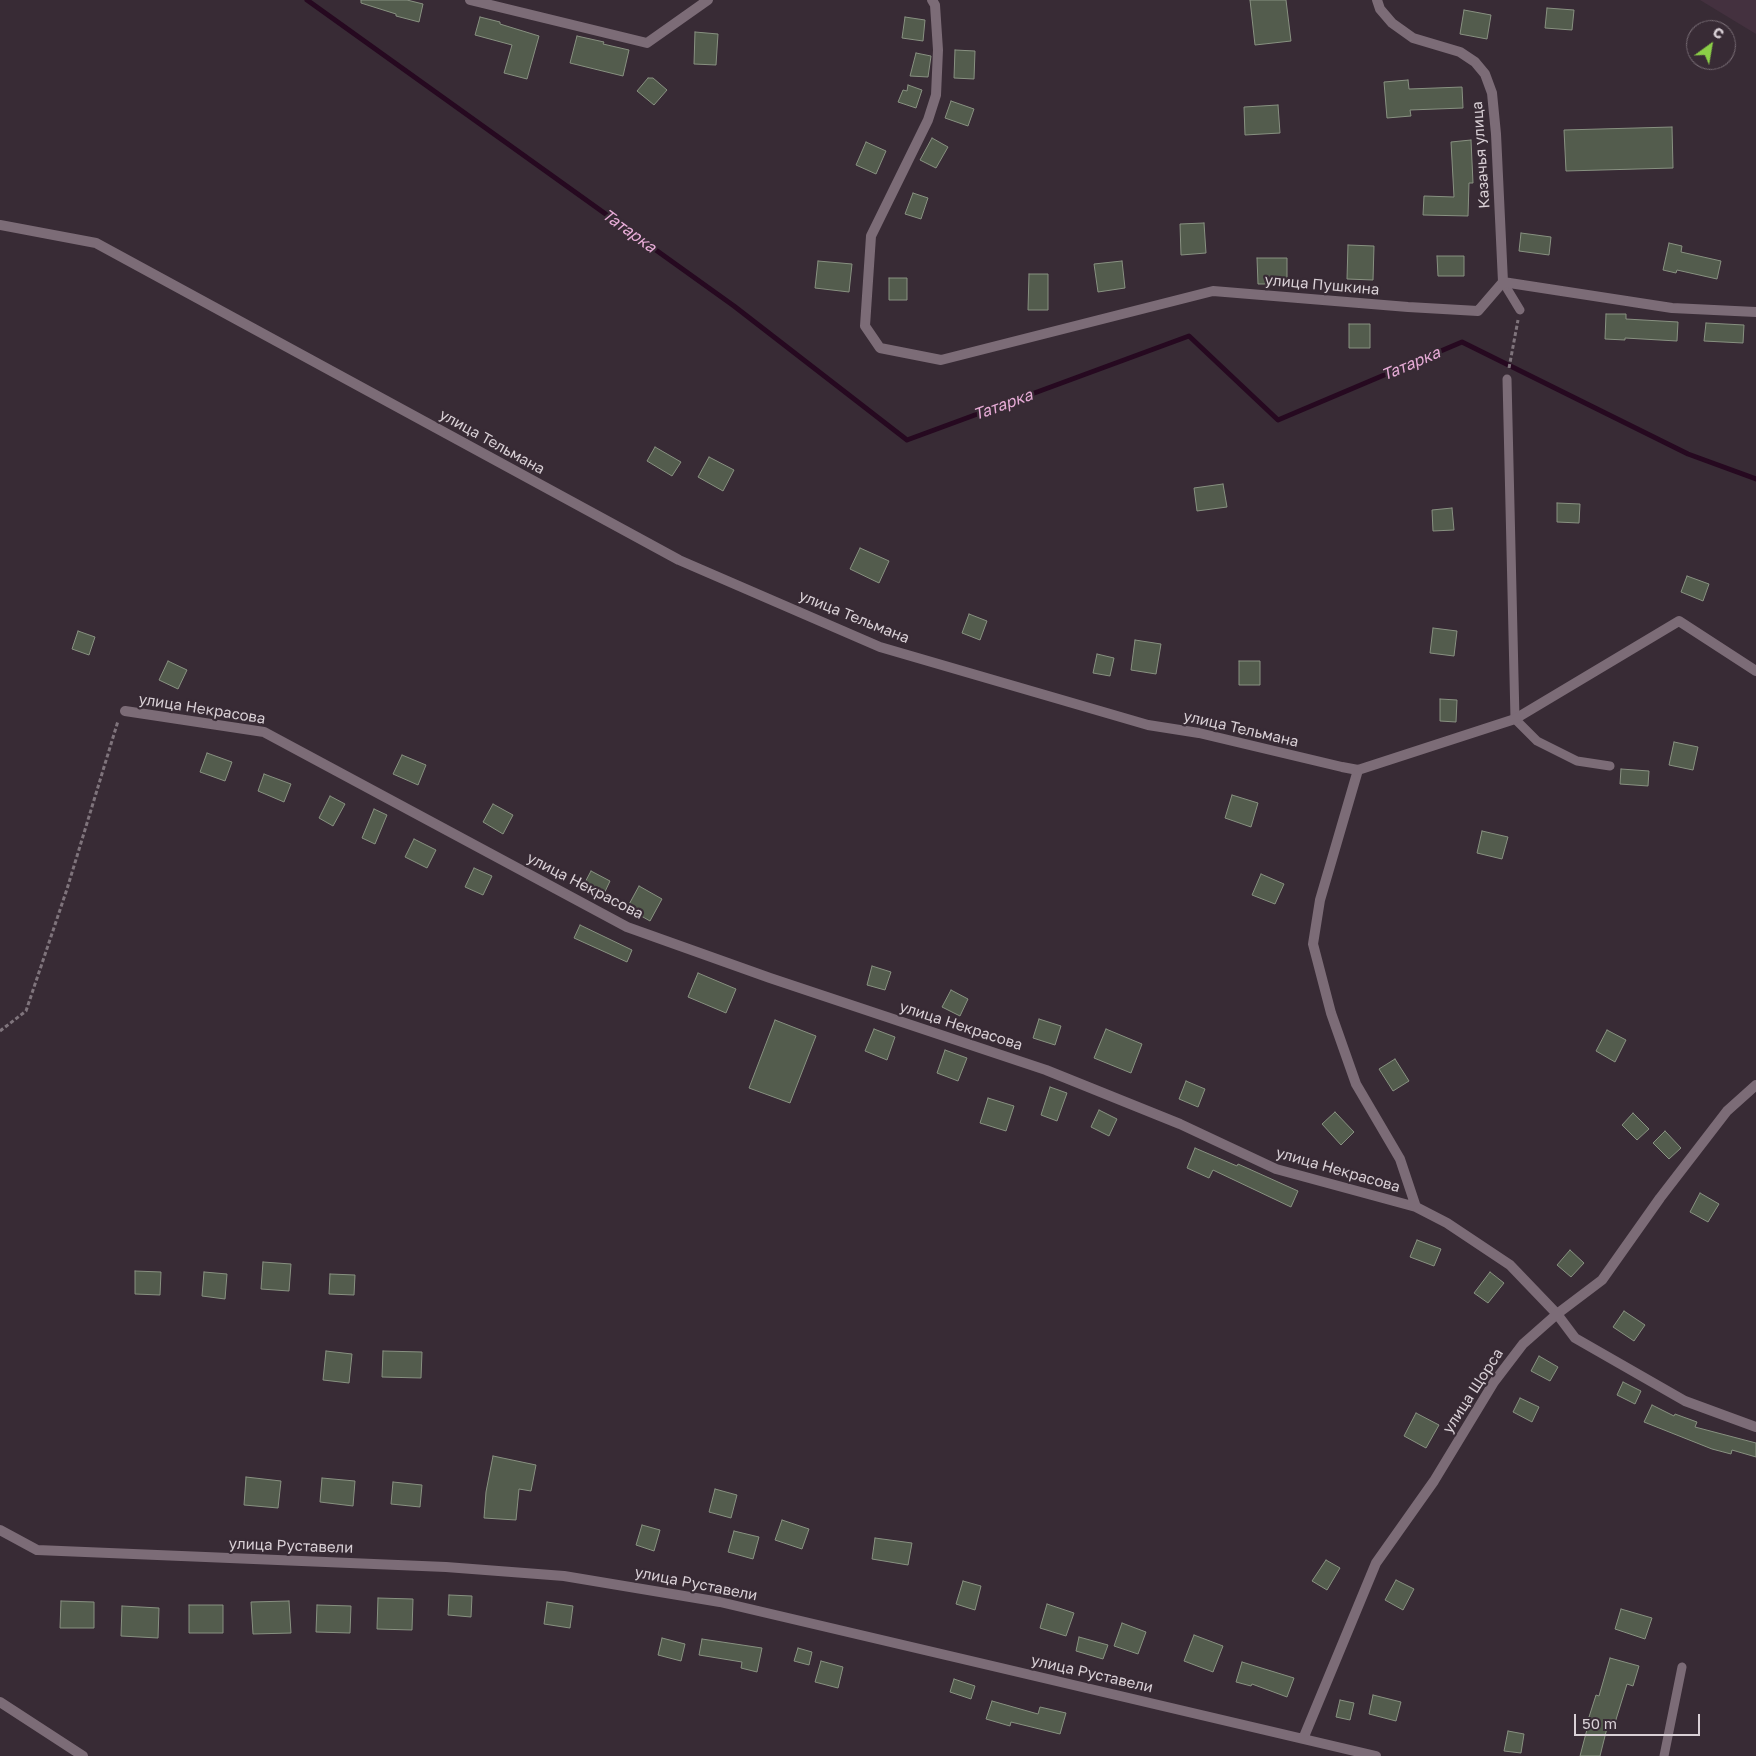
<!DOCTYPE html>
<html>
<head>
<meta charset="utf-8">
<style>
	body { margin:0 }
	#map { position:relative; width:1756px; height:1756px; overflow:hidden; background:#382b35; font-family:"Golos Text",sans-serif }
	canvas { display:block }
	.north { position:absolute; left:1686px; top:20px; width:50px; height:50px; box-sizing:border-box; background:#382b35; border:1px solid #786d75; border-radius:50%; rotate:32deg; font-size:14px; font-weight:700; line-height:20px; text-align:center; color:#d9d0d6 }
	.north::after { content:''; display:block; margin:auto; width:18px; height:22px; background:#8bce47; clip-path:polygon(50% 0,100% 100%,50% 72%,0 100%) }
	.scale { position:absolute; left:1574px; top:1714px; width:126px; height:22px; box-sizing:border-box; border:2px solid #d9d0d6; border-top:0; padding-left:6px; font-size:15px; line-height:18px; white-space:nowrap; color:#d9d0d6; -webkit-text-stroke:4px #382b35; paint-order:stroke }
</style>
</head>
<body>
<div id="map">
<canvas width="1756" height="1756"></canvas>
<div class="north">С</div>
<div class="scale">50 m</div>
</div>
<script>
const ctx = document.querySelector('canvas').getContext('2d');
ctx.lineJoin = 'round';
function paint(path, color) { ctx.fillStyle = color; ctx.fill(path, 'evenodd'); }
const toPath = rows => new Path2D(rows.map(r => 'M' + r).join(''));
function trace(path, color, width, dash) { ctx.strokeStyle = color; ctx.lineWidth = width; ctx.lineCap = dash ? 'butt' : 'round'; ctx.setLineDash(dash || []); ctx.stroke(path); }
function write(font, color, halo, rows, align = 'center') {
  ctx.font = font + ' "Golos Text",sans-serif'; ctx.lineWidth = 4.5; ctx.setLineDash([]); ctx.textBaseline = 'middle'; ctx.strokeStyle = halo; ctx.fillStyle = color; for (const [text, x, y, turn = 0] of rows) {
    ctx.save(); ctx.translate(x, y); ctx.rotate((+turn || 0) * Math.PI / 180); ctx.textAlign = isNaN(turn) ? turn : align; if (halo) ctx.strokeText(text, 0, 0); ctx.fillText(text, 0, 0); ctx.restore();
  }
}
paint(toPath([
	[1700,0,1756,0,1756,34]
]), '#44313f');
trace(toPath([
	[307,0,734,306,907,440,1189,336,1278,420,1462,342,1688,454,1756,479]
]), '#260920', 5);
const building = toPath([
	[361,0,407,0,423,4,419,22,396,16,396,14,361,3,361,0],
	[1250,0,1286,0,1291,41,1255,45,1250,0],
	[1547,8,1574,10,1572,30,1545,28,1547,8],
	[1464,10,1491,15,1487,39,1460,34,1464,10],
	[480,17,500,22,500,24,539,36,527,79,504,73,512,45,475,35,480,17],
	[905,17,925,20,923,41,902,38,905,17],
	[695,32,718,34,716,65,694,64,695,32],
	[577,36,604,42,603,44,629,50,623,76,570,63,577,36],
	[955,50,975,51,974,79,954,78,955,50],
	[916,53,931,56,928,77,910,76,916,53],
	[648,78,653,78,667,90,654,105,637,91,648,78],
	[1408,80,1409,89,1462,87,1463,108,1410,110,1411,116,1387,118,1384,82,1408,80],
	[908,85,922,90,916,108,898,102,903,90,907,91,908,85],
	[951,101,974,109,968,126,945,118,951,101],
	[1278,105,1280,133,1245,135,1244,107,1278,105],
	[1672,127,1673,168,1566,171,1564,130,1672,127],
	[932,138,948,147,936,168,920,160,932,138],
	[1471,140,1473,183,1469,183,1468,216,1423,215,1424,196,1454,197,1451,142,1471,140],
	[866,142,886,151,876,174,856,165,866,142],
	[913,193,928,198,921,219,905,214,913,193],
	[1204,223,1206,253,1181,255,1180,224,1204,223],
	[1521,233,1551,237,1549,255,1519,251,1521,233],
	[1669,243,1682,246,1681,252,1721,261,1717,279,1677,270,1676,273,1663,270,1669,243],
	[1348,245,1374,246,1373,280,1347,279,1348,245],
	[1437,256,1464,256,1464,276,1438,276,1437,256],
	[1257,258,1287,258,1287,284,1258,284,1257,258],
	[818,261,852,264,849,292,815,288,818,261],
	[1122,261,1125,288,1098,292,1094,264,1122,261],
	[1029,274,1048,274,1048,310,1028,310,1029,274],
	[889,278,907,278,907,300,889,300,889,278],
	[1606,314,1626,314,1626,319,1678,322,1677,341,1625,338,1625,340,1605,339,1606,314],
	[1706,323,1744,325,1743,343,1704,341,1706,323],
	[1349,324,1370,324,1370,348,1349,348,1349,324],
	[655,447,681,462,672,476,647,461,655,447],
	[709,457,734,470,723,491,698,477,709,457],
	[1223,484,1227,507,1197,511,1194,488,1223,484],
	[1557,503,1580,504,1579,523,1557,522,1557,503],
	[1452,508,1454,530,1433,531,1432,510,1452,508],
	[860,548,889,561,879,583,850,569,860,548],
	[1687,576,1709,584,1703,601,1681,592,1687,576],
	[969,614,987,621,980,640,962,633,969,614],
	[1433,628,1457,631,1454,656,1430,653,1433,628],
	[78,631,95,637,89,655,72,649,78,631],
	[1135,640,1161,644,1156,674,1131,670,1135,640],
	[1097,654,1114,658,1110,676,1093,673,1097,654],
	[168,661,187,670,178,689,159,680,168,661],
	[1239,661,1260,661,1260,685,1239,685,1239,661],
	[1440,699,1457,700,1456,722,1440,721,1440,699],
	[1674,742,1698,747,1693,770,1669,765,1674,742],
	[207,753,232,762,225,781,200,772,207,753],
	[402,755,426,765,418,785,393,774,402,755],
	[1621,769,1649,771,1648,786,1620,784,1621,769],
	[264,774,291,784,284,802,258,791,264,774],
	[1232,795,1258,803,1251,827,1225,818,1232,795],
	[330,796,345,804,333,826,319,818,330,796],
	[493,804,513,815,503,834,483,822,493,804],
	[374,809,387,815,375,844,362,838,374,809],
	[1482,831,1508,837,1502,859,1477,853,1482,831],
	[414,839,436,850,427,868,405,857,414,839],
	[474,868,492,876,483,895,465,887,474,868],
	[591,871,610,881,602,898,582,888,591,871],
	[1261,874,1284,884,1275,904,1252,895,1261,874],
	[639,886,662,899,650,921,627,908,639,886],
	[580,925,632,950,627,962,574,938,580,925],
	[872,966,891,972,885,990,867,985,872,966],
	[698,973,736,989,726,1013,688,997,698,973],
	[951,990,968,999,960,1016,942,1007,951,990],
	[1039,1019,1061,1026,1055,1045,1033,1038,1039,1019],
	[775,1020,816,1036,790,1103,749,1088,775,1020],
	[874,1029,895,1037,887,1060,865,1051,874,1029],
	[1106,1029,1142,1044,1131,1073,1094,1058,1106,1029],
	[1607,1030,1626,1040,1615,1062,1596,1051,1607,1030],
	[945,1050,967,1058,958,1081,937,1073,945,1050],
	[1395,1059,1409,1081,1393,1091,1379,1069,1395,1059],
	[1186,1081,1205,1089,1198,1107,1179,1099,1186,1081],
	[1050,1087,1067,1093,1057,1121,1041,1115,1050,1087],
	[988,1098,1014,1106,1006,1131,980,1123,988,1098],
	[1099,1110,1117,1119,1109,1136,1091,1127,1099,1110],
	[1335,1112,1354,1132,1341,1145,1322,1124,1335,1112],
	[1633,1113,1649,1129,1637,1140,1622,1125,1633,1113],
	[1665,1131,1681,1148,1669,1159,1653,1143,1665,1131],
	[1195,1148,1237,1166,1238,1164,1298,1191,1291,1207,1213,1170,1209,1178,1187,1168,1195,1148],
	[1700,1193,1719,1204,1708,1222,1690,1212,1700,1193],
	[1417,1240,1441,1249,1434,1266,1410,1257,1417,1240],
	[1570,1250,1584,1263,1571,1277,1557,1265,1570,1250],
	[263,1262,291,1264,289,1291,261,1289,263,1262],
	[135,1271,161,1272,160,1295,135,1294,135,1271],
	[204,1272,227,1274,225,1299,202,1296,204,1272],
	[1490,1272,1504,1283,1488,1303,1474,1293,1490,1272],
	[330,1274,355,1275,354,1295,329,1294,330,1274],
	[1624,1311,1645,1325,1634,1341,1613,1327,1624,1311],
	[326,1351,352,1354,349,1383,323,1380,326,1351],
	[383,1351,422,1352,421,1378,382,1377,383,1351],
	[1539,1356,1558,1367,1550,1381,1531,1371,1539,1356],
	[1623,1382,1641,1391,1635,1404,1617,1395,1623,1382],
	[1520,1398,1539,1407,1532,1422,1513,1412,1520,1398],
	[1652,1405,1674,1416,1675,1414,1697,1422,1695,1427,1756,1443,1756,1457,1732,1450,1731,1454,1712,1449,1644,1422,1652,1405],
	[1416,1413,1439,1425,1426,1448,1404,1436,1416,1413],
	[493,1456,536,1465,531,1491,519,1489,516,1520,484,1518,486,1492,493,1456],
	[246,1477,281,1481,278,1508,244,1505,246,1477],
	[322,1478,355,1481,353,1506,320,1502,322,1478],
	[393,1482,422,1485,420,1507,391,1504,393,1482],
	[715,1489,737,1495,731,1518,709,1512,715,1489],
	[782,1520,809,1529,802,1549,775,1540,782,1520],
	[642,1525,660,1530,654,1551,636,1545,642,1525],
	[734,1531,759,1537,753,1559,728,1552,734,1531],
	[875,1538,912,1543,908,1565,872,1559,875,1538],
	[1326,1560,1340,1568,1327,1590,1312,1581,1326,1560],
	[1396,1580,1414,1589,1403,1610,1385,1600,1396,1580],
	[963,1581,981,1586,975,1610,956,1604,963,1581],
	[449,1595,472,1596,471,1617,448,1615,449,1595],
	[378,1598,413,1599,412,1630,377,1629,378,1598],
	[61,1601,94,1602,94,1628,60,1628,61,1601],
	[289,1601,291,1633,253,1634,251,1602,289,1601],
	[547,1602,573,1606,570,1628,544,1624,547,1602],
	[1047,1604,1074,1613,1066,1636,1040,1628,1047,1604],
	[189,1605,223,1605,223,1633,189,1633,189,1605],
	[317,1605,351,1606,350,1633,316,1632,317,1605],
	[122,1606,159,1608,158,1638,121,1636,122,1606],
	[1621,1609,1652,1618,1645,1639,1615,1629,1621,1609],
	[1122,1623,1146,1632,1138,1654,1114,1646,1122,1623],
	[1194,1635,1223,1646,1213,1672,1184,1661,1194,1635],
	[1079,1637,1108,1645,1103,1659,1076,1651,1079,1637],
	[662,1638,685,1644,681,1661,658,1655,662,1638],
	[702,1639,762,1648,757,1672,741,1668,742,1662,699,1655,702,1639],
	[798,1648,812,1652,809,1665,794,1661,798,1648],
	[1610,1658,1639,1666,1633,1686,1627,1684,1614,1726,1608,1724,1600,1756,1580,1756,1590,1718,1589,1717,1596,1695,1599,1696,1610,1658],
	[821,1661,843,1667,838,1688,815,1682,821,1661],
	[1242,1662,1294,1678,1287,1697,1252,1684,1251,1686,1236,1682,1242,1662],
	[954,1679,975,1686,971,1699,950,1692,954,1679],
	[1373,1695,1401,1702,1396,1721,1369,1714,1373,1695],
	[1340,1700,1354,1703,1350,1720,1336,1717,1340,1700],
	[992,1701,1038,1714,1040,1707,1066,1713,1060,1734,1011,1722,1010,1726,986,1719,992,1701],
	[1508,1731,1524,1734,1521,1753,1504,1751,1508,1731]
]);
paint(building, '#535c4d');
trace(building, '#889181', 1);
trace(toPath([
	[1509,368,1518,320],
	[0,1031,26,1011,67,889,118,721]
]), '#7f747c', 3, [4, 2.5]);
trace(toPath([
	[1503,282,1520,310],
	[1507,379,1515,719,1537,741,1577,761,1610,766],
	[1664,1756,1682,1667]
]), '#7c6c77', 9);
trace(toPath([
	[470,0,647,43,708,0],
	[932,0,935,5,938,50,936,95,928,120,871,236,865,326,880,348,941,360,1213,291,1408,307,1478,311,1503,282,1672,308,1756,312],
	[1377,0,1380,9,1392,23,1413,38,1460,52,1475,62,1485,74,1492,93,1496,134,1503,282],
	[0,225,96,243,679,560,880,647,1148,725,1199,733,1342,767,1358,770,1515,719,1679,621,1756,671],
	[125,711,264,732,627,927,770,978,1046,1070,1180,1124,1276,1169,1416,1207,1447,1223,1510,1265,1557,1314,1575,1338,1685,1401,1756,1427],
	[1358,770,1320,900,1313,944,1331,1013,1356,1084,1400,1159,1416,1207],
	[0,1530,37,1550,446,1567,564,1576,720,1602,1376,1756],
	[0,1702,83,1756],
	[1303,1739,1376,1563,1434,1481,1494,1382,1523,1344,1557,1314,1602,1280,1660,1198,1727,1111,1756,1085]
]), '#7c6c77', 10);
write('15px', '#d9d0d6', '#382b35', [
	["Казачья улица",1481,155,-94],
	["улица Пушкина",1322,285,5],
	["улица Тельмана",492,442,29],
	["улица Тельмана",854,617,22],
	["улица Некрасова",202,709,9],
	["улица Тельмана",1241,729,13],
	["улица Некрасова",585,886,27],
	["улица Некрасова",961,1026,18],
	["улица Некрасова",1338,1170,16],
	["улица Щорса",1473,1391,-57],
	["улица Руставели",291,1546,2],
	["улица Руставели",696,1584,11],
	["улица Руставели",1092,1674,13]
]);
write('italic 16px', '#e7acd7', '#382b35', [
	["Татарка",629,231,36],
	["Татарка",1411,364,-23],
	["Татарка",1003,405,-20]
]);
</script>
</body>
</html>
